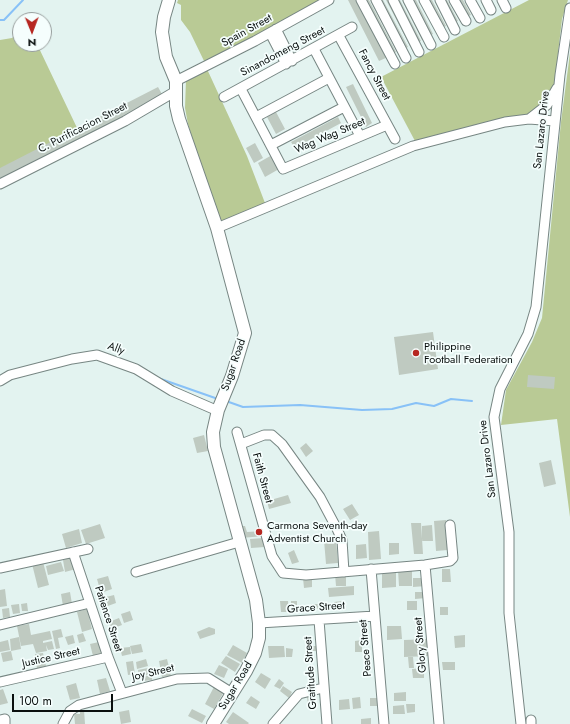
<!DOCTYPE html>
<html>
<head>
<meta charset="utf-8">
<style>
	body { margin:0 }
	#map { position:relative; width:570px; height:724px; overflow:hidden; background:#e3f3f0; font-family:Jost,sans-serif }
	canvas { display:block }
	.north { position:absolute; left:12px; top:12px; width:40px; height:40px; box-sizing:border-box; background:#f5fefd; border:1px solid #979e9d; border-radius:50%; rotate:179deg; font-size:11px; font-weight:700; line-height:16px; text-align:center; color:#090f0e }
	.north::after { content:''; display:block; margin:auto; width:14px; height:18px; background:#b62721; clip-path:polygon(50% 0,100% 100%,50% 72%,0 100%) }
	.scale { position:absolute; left:12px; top:694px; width:101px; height:18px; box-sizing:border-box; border:2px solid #090f0e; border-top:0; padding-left:5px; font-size:12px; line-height:14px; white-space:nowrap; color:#090f0e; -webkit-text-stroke:3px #f5fefd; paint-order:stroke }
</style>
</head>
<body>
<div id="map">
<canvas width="570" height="724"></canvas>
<div class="north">N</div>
<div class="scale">100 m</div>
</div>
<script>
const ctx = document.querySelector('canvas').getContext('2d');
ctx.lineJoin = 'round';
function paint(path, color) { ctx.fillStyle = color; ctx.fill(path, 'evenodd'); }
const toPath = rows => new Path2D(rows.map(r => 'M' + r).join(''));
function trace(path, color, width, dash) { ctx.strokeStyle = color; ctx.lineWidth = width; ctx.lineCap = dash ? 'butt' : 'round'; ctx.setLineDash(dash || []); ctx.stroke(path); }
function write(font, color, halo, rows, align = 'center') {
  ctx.font = font + ' Jost,sans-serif'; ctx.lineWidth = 3.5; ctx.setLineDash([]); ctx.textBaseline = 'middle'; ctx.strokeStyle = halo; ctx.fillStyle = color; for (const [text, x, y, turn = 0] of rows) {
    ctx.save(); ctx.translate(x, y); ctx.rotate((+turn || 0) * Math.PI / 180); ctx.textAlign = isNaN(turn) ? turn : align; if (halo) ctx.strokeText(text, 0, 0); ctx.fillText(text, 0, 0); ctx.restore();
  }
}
paint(toPath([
	[178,0,323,0,205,63,190,32,181,20,181,5,177,3],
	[529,0,568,0,562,19,554,88,551,96,529,115,415,141,381,77],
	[20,31,20,44,37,44,79,132,0,170,0,40,12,38],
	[570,53,570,517,557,419,501,425,506,390,532,342,542,318,561,122],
	[207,69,247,156,265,203,218,223,188,124,185,108,186,80]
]), '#b9ca95');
trace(toPath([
	[0,20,4,20,23,0],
	[158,378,218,399],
	[226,401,243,407,300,405,362,410,392,409,416,403,434,406,451,399,472,401]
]), '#88c1f7', 2);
paint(toPath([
	[348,0,359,0,388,57,379,61],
	[363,0,369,0,396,52,392,55],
	[370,0,375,0,401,50,397,52],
	[378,0,383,0,408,47,404,49],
	[386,0,391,0,414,44,410,46],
	[394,0,400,0,421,41,417,43],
	[402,0,407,0,427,38,422,40],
	[410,0,416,0,433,34,429,36],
	[427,0,432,0,446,26,442,28],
	[442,0,447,0,458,21,454,23],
	[457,0,463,0,471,15,466,17],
	[353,84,372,123,366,127,346,87],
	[158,87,163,96,0,180,0,168],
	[276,112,285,129,276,134,267,117],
	[338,117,341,123,295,148,291,142],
	[255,143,263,158,254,163,246,148],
	[272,155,279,169,265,177,258,163],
	[433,332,438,369,399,375,394,337],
	[528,375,555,377,554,389,527,387],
	[204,435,208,451,197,453,193,438],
	[306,443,313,451,306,457,300,448],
	[551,460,556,484,544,487,539,463],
	[288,495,291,503,269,509,267,501],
	[352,504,359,515,350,520,343,509],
	[446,520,448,550,436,551,434,521],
	[411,523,421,523,423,554,414,554],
	[100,524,105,538,86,544,81,530],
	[432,525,433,541,422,541,422,526],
	[238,526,245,526,247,532,263,531,264,536,241,538],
	[79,529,82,543,66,548,62,534],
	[379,531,381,559,369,560,368,532],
	[264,538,265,547,251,548,250,539],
	[324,540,336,540,338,563,326,564],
	[389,543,399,543,399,554,389,555],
	[366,544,367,558,356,559,356,545],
	[294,550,299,562,292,564,288,553],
	[73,557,76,569,65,572,63,560],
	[43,562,49,585,38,588,32,564],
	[61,562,64,571,48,575,46,566],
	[442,569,450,569,451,582,442,582],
	[398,570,412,570,412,586,399,586],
	[382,572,396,572,396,587,382,588],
	[335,574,346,574,346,586,336,586],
	[108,576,112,589,101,593,97,579],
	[312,577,312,587,304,588,303,578],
	[413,578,426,578,426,586,413,587],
	[354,586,354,595,329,597,328,588],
	[5,589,7,606,0,607,0,590],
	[70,592,72,604,63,606,61,594],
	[415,592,426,592,426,598,415,599],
	[114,595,116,603,105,607,102,598],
	[280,601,288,601,289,612,281,612],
	[291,601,297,601,297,611,291,612],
	[343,601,343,609,335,609,334,602],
	[407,601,417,601,417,610,407,610],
	[27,603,28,611,22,611,21,604],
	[19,604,20,613,13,614,11,605],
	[311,604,319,604,320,609,311,609],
	[440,607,448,607,448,615,440,615],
	[9,608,10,617,3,618,2,609],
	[87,609,92,629,82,632,77,612],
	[130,611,133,620,124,623,121,614],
	[119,618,122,625,111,629,109,622],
	[29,624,31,635,50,631,52,639,43,641,43,643,52,641,54,649,48,650,46,645,47,651,36,653,33,644,21,646,17,626],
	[387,626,401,626,402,639,387,640],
	[209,627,215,629,215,634,200,639,197,632],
	[61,629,63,637,58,638,60,648,56,649,52,631],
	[83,633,86,641,79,643,77,635],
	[73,635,75,643,68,645,65,637],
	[465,635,465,647,455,648,454,636],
	[19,637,21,649,11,651,10,639],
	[430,639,430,656,404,657,404,640],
	[8,640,10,650,0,652,0,642],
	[362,640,362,652,355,652,355,641],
	[99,642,102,655,93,656,90,644],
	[141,644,143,652,132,654,130,646],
	[233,645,247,653,242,663,227,655],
	[268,646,284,646,285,657,269,658],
	[307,646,317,646,318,651,308,651],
	[130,647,131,654,122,656,120,648],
	[286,648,293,649,292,657,286,657],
	[11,651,13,660,3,662,1,653],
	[43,653,46,666,37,668,35,654],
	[226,656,240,664,235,672,221,663],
	[408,657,413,657,414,668,409,668],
	[146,659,148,666,137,669,136,662],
	[167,659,171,676,162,677,159,661],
	[133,661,135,674,128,675,126,662],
	[442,662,455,662,455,670,443,670],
	[219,665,228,669,224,678,214,674],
	[148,668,149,675,139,676,138,670],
	[424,668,424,678,413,678,412,669],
	[261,673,271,679,265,689,255,682],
	[152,675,152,680,143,681,142,677],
	[106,678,110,691,100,694,97,680],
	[279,679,284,683,280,689,274,686],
	[76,683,80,698,70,700,66,686],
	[215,685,225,690,214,709,205,704],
	[283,686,292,692,289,698,280,691],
	[3,689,8,703,0,705,0,690],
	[406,692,406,701,394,701,394,693],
	[251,696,260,702,256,709,246,703],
	[307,697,313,697,314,705,308,705],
	[360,697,361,708,353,709,352,698],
	[370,698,381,698,381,706,370,706],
	[349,699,350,709,339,710,339,700],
	[406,704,415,704,415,712,407,713],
	[404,705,405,714,393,714,393,706],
	[192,709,206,716,202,723,188,716],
	[80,710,84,710,85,724,75,724,74,714,80,714],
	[129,710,131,722,121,724,119,712],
	[233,712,249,723,248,724,229,724,226,722],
	[371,718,371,724,361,724,361,719]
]), '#bfcac1');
const minor = toPath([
	[361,0,395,64],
	[376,0,406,58],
	[393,0,419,52],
	[408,0,431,45],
	[424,0,444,37],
	[440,0,455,30],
	[454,0,466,21],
	[470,0,480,18],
	[486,0,491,10],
	[502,0,506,8],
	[276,29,292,61],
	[270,33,286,64],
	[339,36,395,139],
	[314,49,360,136],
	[176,81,255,41,329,0],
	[241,89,283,169,387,125],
	[224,97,352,27],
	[256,117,329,78],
	[529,119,547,105,557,88],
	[271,145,344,107],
	[0,184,125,121,176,91],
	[217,228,413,146,505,122,529,119,555,121],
	[0,381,10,375,72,359,97,355,136,369,172,391,218,411],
	[237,432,272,556,283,573,306,575,425,565,450,561,453,558,450,525],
	[241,444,264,435,272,435,282,444,320,497,337,529,342,540,344,572],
	[73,552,108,657,122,693],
	[425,565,439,724],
	[0,568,88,549],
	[371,569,384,724],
	[136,572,239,542],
	[319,620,327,724],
	[259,623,375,616],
	[0,625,90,603],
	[0,682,108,657],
	[0,720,5,719,5,724],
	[531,720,531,724],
	[63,724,70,711,79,705,177,679,208,678,232,693],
	[273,724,299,694,323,688],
	[521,724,509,613,509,532,494,417,500,389,528,334,536,307,560,75,570,8]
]);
const major = toPath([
	[169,0,164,17,162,32,166,57,176,81,176,106,179,119,217,228,245,333,232,376,218,410,213,432,214,447,256,600,259,623,259,638,255,653,246,671,213,724]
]);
trace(minor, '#778683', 11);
trace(major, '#778683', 14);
trace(minor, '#fff', 9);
trace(major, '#fff', 12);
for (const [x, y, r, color] of [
	[416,353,4,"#b62721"],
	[259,532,4,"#b62721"]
]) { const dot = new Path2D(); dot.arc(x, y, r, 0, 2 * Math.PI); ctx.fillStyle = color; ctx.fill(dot); trace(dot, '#f5fefd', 1.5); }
write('11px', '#090f0e', '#f5fefd', [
	["Spain Street",247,31,-29],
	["Sinandomeng Street",283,52,-28],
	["Fancy Street",374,75,62],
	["C. Purificacion Street",83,128,-27],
	["San Lazaro Drive",542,130,-84],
	["Wag Wag Street",330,136,-23],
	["Ally",116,349,21],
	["Sugar Road",234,365,-71],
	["San Lazaro Drive",488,459,-97],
	["Faith Street",262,478,75],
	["Grace Street",316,608,-4],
	["Patience Street",108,619,72],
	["Glory Street",421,645,-95],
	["Peace Street",366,648,-95],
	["Justice Street",51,658,-13],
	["Joy Street",153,673,-13],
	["Gratitude Street",311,673,-94],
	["Sugar Road",236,686,-59]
]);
write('11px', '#090f0e', '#f5fefd', [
	["Philippine",424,347],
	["Football Federation",424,360],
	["Carmona Seventh-day",267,526],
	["Adventist Church",267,539]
], 'left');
</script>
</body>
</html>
